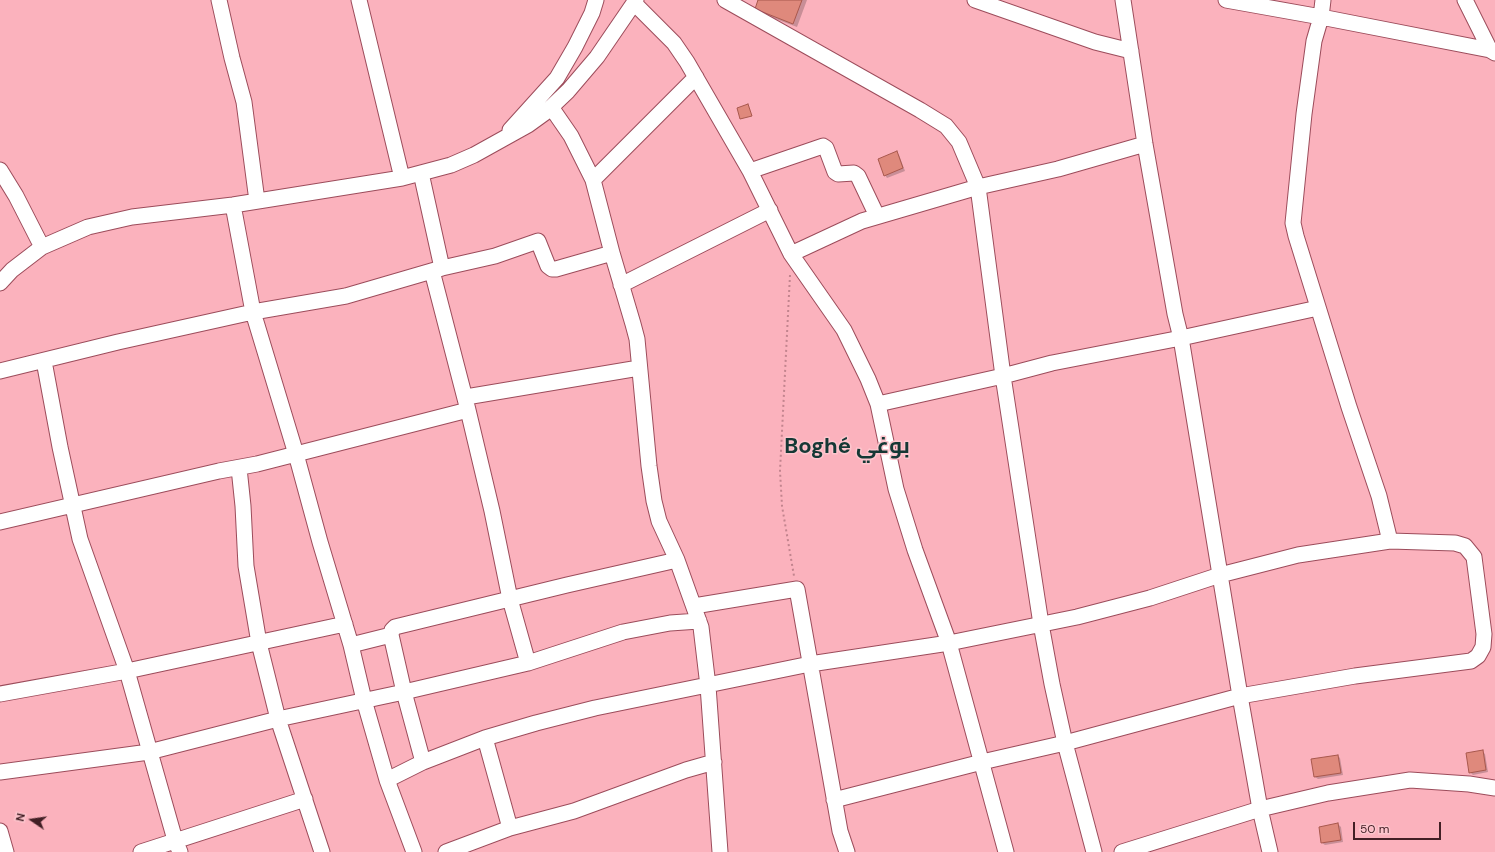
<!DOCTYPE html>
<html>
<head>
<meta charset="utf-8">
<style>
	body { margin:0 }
	#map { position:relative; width:1495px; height:852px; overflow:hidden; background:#fbb2bd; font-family:"DM Sans",sans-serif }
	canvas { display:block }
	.north { position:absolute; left:12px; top:800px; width:40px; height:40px; -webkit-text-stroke:3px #fdc5cd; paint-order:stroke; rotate:283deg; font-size:11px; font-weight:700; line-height:16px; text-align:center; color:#421f25 }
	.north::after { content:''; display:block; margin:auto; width:14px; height:18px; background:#421f25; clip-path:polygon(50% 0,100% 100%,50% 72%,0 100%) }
	.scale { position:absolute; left:1353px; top:822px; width:88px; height:18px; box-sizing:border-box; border:2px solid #421f25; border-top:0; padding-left:5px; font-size:12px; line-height:14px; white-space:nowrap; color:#421f25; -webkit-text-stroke:3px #fdc5cd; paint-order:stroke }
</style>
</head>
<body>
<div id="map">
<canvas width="1495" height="852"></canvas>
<div class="north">N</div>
<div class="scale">50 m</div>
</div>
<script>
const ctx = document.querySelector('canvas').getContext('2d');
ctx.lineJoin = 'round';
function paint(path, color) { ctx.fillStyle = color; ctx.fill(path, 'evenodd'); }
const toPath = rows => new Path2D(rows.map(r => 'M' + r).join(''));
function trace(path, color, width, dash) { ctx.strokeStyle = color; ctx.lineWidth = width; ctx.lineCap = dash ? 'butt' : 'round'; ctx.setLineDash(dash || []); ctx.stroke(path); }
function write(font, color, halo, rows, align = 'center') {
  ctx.font = font + ' "DM Sans",Cairo,sans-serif'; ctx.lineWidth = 3; ctx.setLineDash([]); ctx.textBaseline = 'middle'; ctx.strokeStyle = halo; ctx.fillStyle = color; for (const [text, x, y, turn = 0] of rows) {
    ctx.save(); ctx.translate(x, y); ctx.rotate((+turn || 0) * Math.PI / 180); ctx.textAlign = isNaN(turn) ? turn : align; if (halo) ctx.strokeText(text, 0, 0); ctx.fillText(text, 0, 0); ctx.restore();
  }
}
paint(toPath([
	[759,0,807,0,797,27,760,13,756,9],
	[897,153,899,155,905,171,887,178,885,175],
	[1482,751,1485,754,1488,772,1473,775,1470,772],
	[1338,756,1340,758,1343,775,1318,779,1315,777],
	[1338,824,1341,827,1343,842,1325,845,1322,843]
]), '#0003');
const building = toPath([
	[758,0,802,0,793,24,755,9,758,0],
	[748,104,752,116,740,119,737,108,748,104],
	[897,151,903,168,884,176,878,159,897,151],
	[1483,750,1486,770,1469,773,1466,753,1483,750],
	[1338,755,1341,773,1314,777,1311,759,1338,755],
	[1338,823,1341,840,1321,843,1319,827,1338,823]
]);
paint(building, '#df897c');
trace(building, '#a8584d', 1);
const minor = toPath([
	[219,0,232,58,244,102,257,201],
	[359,0,402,178],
	[725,0,920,110,946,126,959,142,978,187,1003,376,1041,624,1052,684,1065,743,1094,852],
	[975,0,1095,42,1131,51],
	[1123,0,1145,144,1175,314,1181,338,1240,696,1260,809,1270,852],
	[1226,0,1321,17,1490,50,1495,53],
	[1323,0,1321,17,1314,41,1304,114,1293,223,1296,236,1349,407,1379,496,1390,541],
	[1465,0,1490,50],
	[634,3,674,43,687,62,750,171,791,254,844,330,868,379,878,404,896,489,915,550,949,643,1006,852],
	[551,107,571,136,593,180,612,253,633,324,637,339,649,466,654,501,659,521,677,560,701,627,708,686,720,852],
	[510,130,557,78,575,47,592,13,596,0],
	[0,170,16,196,42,247],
	[750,171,823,146,826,148,835,172,838,174,854,173,858,176,877,216],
	[421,173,442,268],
	[593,180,696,77],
	[233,205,253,312,296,454,320,542,351,645,364,700,387,780,414,852],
	[791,254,862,221,978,187,1058,169,1145,144],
	[0,283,12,270,42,247,88,227,132,217,233,205,402,178,451,165,474,155,528,125,546,112,568,91,597,57,636,0],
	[621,285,770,210],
	[44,361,60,447,80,539,127,671,175,840,180,852],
	[0,371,118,342,253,312,346,296,442,268,495,256,538,241,548,266,552,269,556,269,612,253],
	[466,397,639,368],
	[878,404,1003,376,1052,363,1181,338,1318,308],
	[468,410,492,511,510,599,528,663],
	[239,468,243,506,246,566,259,643,278,719,322,852],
	[0,522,219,471,257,464,468,410,432,271],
	[694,606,797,589,840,831,847,852],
	[351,645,391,635],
	[0,694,127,671,345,624],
	[485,738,510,828],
	[423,762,404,692,391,635,392,630,395,627,567,585,677,560],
	[0,772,149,752,278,719,404,692,528,663,623,632,670,623,699,621],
	[387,780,423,762,485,738,536,723,595,708,810,664,949,643,1077,617,1150,598,1220,575,1298,555,1390,541,1455,543,1465,546,1474,557,1484,634,1483,647,1478,656,1471,661,1355,676,1240,696,1065,743,982,762,834,800],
	[0,831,6,852],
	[141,852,305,799],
	[446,852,510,828,574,811,686,770,714,762],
	[1122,852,1260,809,1328,793,1410,780,1469,784,1495,788]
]);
trace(minor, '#9c4c5b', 17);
trace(toPath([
	[790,275,780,471,782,506,794,576]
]), '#c2848e', 2, [2, 3]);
trace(minor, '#fff', 15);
write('bold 22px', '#153835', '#fdc5cd', [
	["Boghé بوغي",847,447]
]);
</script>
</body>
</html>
